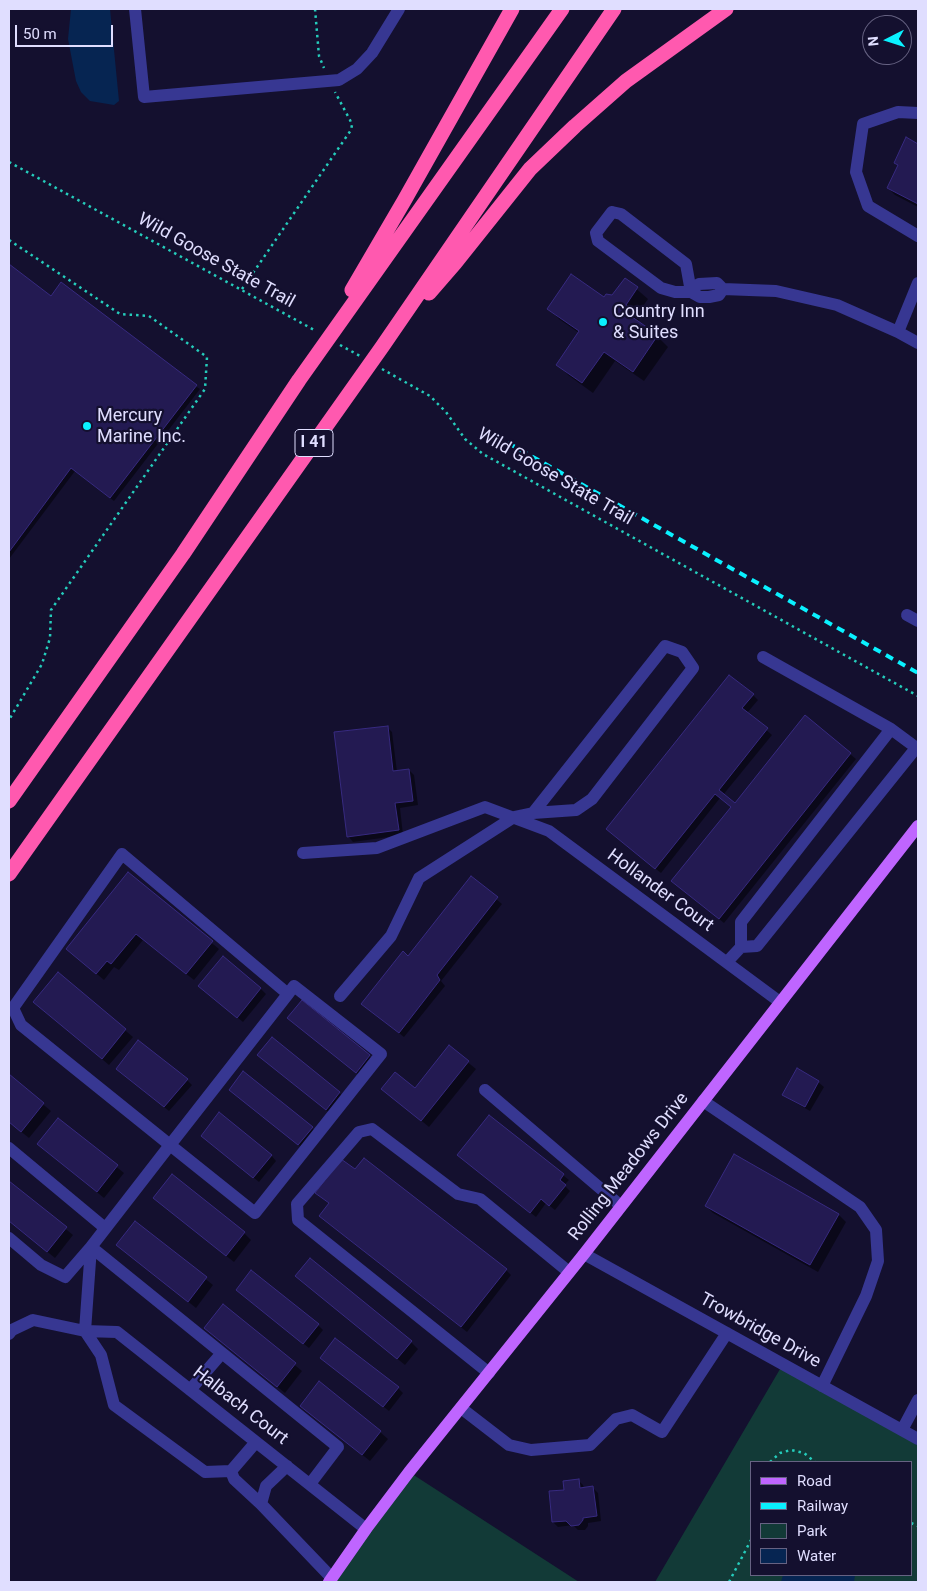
<!DOCTYPE html>
<html>
<head>
<meta charset="utf-8">
<style>
	body { margin:0 }
	#map { position:relative; width:927px; height:1591px; overflow:hidden; background:#14102f; font-family:Roboto,sans-serif }
	canvas { display:block }
	.frame { position:absolute; inset:0; border:10px solid #e0deff; pointer-events:none }
	.legend { position:absolute; left:750px; top:1461px; width:162px; height:115px; box-sizing:border-box; background:#14102f; border:1px solid #666282; margin:0; padding:6px 9px; list-style:none; font-size:15px; color:#e0deff }
	.legend li { display:flex; align-items:center; gap:10px; height:25px }
	.legend b { width:25px; border:1px solid #666282 }
	.north { position:absolute; left:862px; top:15px; width:50px; height:50px; box-sizing:border-box; background:#14102f; border:1px solid #666282; border-radius:50%; rotate:265deg; font-size:14px; font-weight:700; line-height:20px; text-align:center; color:#e0deff }
	.north::after { content:''; display:block; margin:auto; width:18px; height:22px; background:#0af1ff; clip-path:polygon(50% 0,100% 100%,50% 72%,0 100%) }
	.scale { position:absolute; left:15px; top:25px; width:98px; height:22px; box-sizing:border-box; border:2px solid #e0deff; border-top:0; padding-left:6px; font-size:15px; line-height:18px; white-space:nowrap; color:#e0deff; -webkit-text-stroke:4px #14102f; paint-order:stroke }
</style>
</head>
<body>
<div id="map">
<canvas width="927" height="1591"></canvas>
<div class="frame"></div>
<ul class="legend">
<li><b style="height:6px;background:#bf65ff"></b>Road</li>
<li><b style="height:6px;background:#0af1ff"></b>Railway</li>
<li><b style="height:14px;background:#123a37"></b>Park</li>
<li><b style="height:14px;background:#062552"></b>Water</li>
</ul>
<div class="north">N</div>
<div class="scale">50 m</div>
</div>
<script>
const ctx = document.querySelector('canvas').getContext('2d');
ctx.lineJoin = 'round';
function paint(path, color) { ctx.fillStyle = color; ctx.fill(path, 'evenodd'); }
const toPath = rows => new Path2D(rows.map(r => 'M' + r).join(''));
function trace(path, color, width, dash) { ctx.strokeStyle = color; ctx.lineWidth = width; ctx.lineCap = dash ? 'butt' : 'round'; ctx.setLineDash(dash || []); ctx.stroke(path); }
function write(font, color, halo, rows, align = 'center') {
  ctx.font = font + ' Roboto,sans-serif'; ctx.lineWidth = 4.5; ctx.setLineDash([]); ctx.textBaseline = 'middle'; ctx.strokeStyle = halo; ctx.fillStyle = color; for (const [text, x, y, turn = 0] of rows) {
    ctx.save(); ctx.translate(x, y); ctx.rotate((+turn || 0) * Math.PI / 180); ctx.textAlign = isNaN(turn) ? turn : align; if (halo) ctx.strokeText(text, 0, 0); ctx.fillText(text, 0, 0); ctx.restore();
  }
}
paint(toPath([
	[783,1364,918,1439,918,1582,655,1582],
	[751,1462,911,1462,911,1575,751,1575],
	[409,1472,579,1582,329,1582]
]), '#123a37');
paint(toPath([
	[71,9,110,9,119,101,114,105,90,101,81,92,76,81,68,39],
	[783,1575,855,1575,854,1582,781,1582]
]), '#062552');
paint(toPath([
	[906,139,918,146,918,207,895,195,888,188,899,166,896,163],
	[9,266,52,297,200,389,114,501,75,471,9,559],
	[625,279,648,299,636,316,639,319,638,323,657,336,668,347,644,381,615,361,593,393,568,375,558,364,579,333,559,319,549,308,613,296],
	[753,695,758,700,747,713,772,735,723,795,735,805,805,717,856,759,724,923,678,886,732,807,720,798,661,873,612,834],
	[387,727,392,732,397,772,409,770,414,775,418,805,400,808,403,835,353,842,348,836],
	[128,874,219,949,194,980,143,940,119,970,114,967,104,980,67,949],
	[471,878,502,904,441,981,445,986,404,1037,368,1009],
	[58,974,133,1037,109,1065,34,1002],
	[260,988,266,994,243,1022,205,991],
	[302,1001,375,1061,362,1077,294,1023],
	[449,1047,476,1069,429,1127,383,1089,415,1089],
	[264,1060,339,1093,345,1098,331,1114],
	[123,1074,187,1080,192,1085,169,1111],
	[9,1076,51,1111,29,1138,9,1122],
	[818,1082,824,1087,810,1111,789,1099,784,1094],
	[236,1095,312,1128,317,1133,304,1149],
	[489,1116,569,1180,564,1185,570,1191,555,1210,546,1203,536,1217,464,1160],
	[58,1119,124,1173,104,1198,38,1144],
	[208,1141,271,1155,276,1161,259,1182],
	[9,1182,73,1235,55,1258,9,1221],
	[322,1198,506,1270,511,1275,467,1332,326,1221,330,1204],
	[162,1205,244,1233,251,1240,234,1262],
	[706,1206,839,1215,846,1222,818,1272,713,1213],
	[136,1223,213,1285,196,1308,118,1245],
	[297,1276,411,1342,418,1349,405,1365],
	[242,1295,318,1325,323,1330,309,1348],
	[223,1306,302,1371,285,1393,213,1335],
	[322,1358,398,1388,403,1393,389,1411],
	[309,1412,380,1432,388,1439,370,1461],
	[578,1480,583,1485,584,1489,593,1488,598,1493,601,1521,588,1523,588,1526,585,1530,578,1530,573,1525,558,1527,553,1522,565,1491]
]), '#0007');
const building = toPath([
	[906,137,918,144,918,204,887,188,898,165,894,163,906,137],
	[9,264,51,296,61,282,197,385,110,498,71,468,9,552,9,264],
	[571,274,604,297,606,294,612,295,625,278,638,287,626,305,629,307,628,314,658,335,633,372,604,352,582,383,556,365,579,331,547,309,571,274],
	[729,675,754,694,742,708,768,728,719,790,735,803,805,715,851,753,719,919,671,881,731,807,715,794,655,869,606,829,729,675],
	[388,726,393,771,409,769,413,801,395,803,399,830,347,837,334,732,388,726],
	[128,872,213,941,186,974,136,934,111,964,107,961,96,974,66,949,128,872],
	[471,876,498,897,437,975,440,980,399,1033,361,1004,403,951,408,956,471,876],
	[223,956,261,988,237,1018,198,986,223,956],
	[58,972,126,1029,102,1059,33,1002,58,972],
	[302,1000,370,1055,356,1073,287,1018,302,1000],
	[272,1037,340,1092,326,1110,257,1055,272,1037],
	[138,1040,188,1079,164,1107,116,1069,138,1040],
	[449,1045,469,1061,421,1121,381,1089,395,1072,415,1088,449,1045],
	[797,1068,819,1081,805,1107,782,1095,797,1068],
	[243,1071,313,1127,298,1145,229,1090,243,1071],
	[9,1074,44,1103,21,1132,9,1122,9,1074],
	[219,1112,272,1155,253,1178,201,1136,219,1112],
	[489,1115,564,1174,560,1180,566,1185,549,1206,541,1199,530,1213,457,1155,489,1115],
	[58,1118,118,1165,97,1192,37,1144,58,1118],
	[734,1154,839,1214,810,1265,705,1206,734,1154],
	[364,1158,507,1269,461,1327,319,1216,329,1203,315,1193,341,1159,355,1169,364,1158],
	[172,1174,245,1232,226,1256,153,1198,172,1174],
	[9,1181,67,1227,47,1252,9,1221,9,1181],
	[135,1221,207,1277,188,1302,116,1245,135,1221],
	[310,1258,412,1341,397,1359,295,1276,310,1258],
	[251,1270,319,1324,303,1344,236,1290,251,1270],
	[223,1304,296,1363,277,1387,204,1328,223,1304],
	[335,1338,399,1387,383,1407,320,1358,335,1338],
	[319,1381,381,1431,362,1455,300,1406,319,1381],
	[579,1479,580,1488,593,1486,597,1516,583,1518,583,1520,579,1525,571,1526,566,1521,552,1522,549,1491,564,1490,563,1481,579,1479]
]);
paint(building, '#231a52');
trace(building, '#372a80', 1);
trace(toPath([
	[315,9,319,56,324,68],
	[9,162,316,331],
	[9,240,120,314,149,316,207,357,205,389,51,610,50,638,42,664,9,720],
	[242,289,351,130,352,125,350,120,335,92],
	[340,345,360,356],
	[382,369,430,396,446,412,465,439,483,454,918,696],
	[770,1462,780,1453,791,1450,804,1453,815,1462],
	[911,1523,918,1526],
	[729,1582,751,1540]
]), '#25ccbb', 2.5, [2.5, 4]);
trace(toPath([
	[135,9,144,97,339,80,357,69,372,53,399,9],
	[918,113,898,112,863,124,856,172,868,206,918,236],
	[612,212,621,214,686,264,691,292,675,292,661,288,598,241,596,233,612,212],
	[723,289,719,295,709,297,700,297,691,292,695,286,699,284,717,283,723,289,776,291,837,305,898,332,918,343],
	[898,332,918,283],
	[907,615,918,621],
	[763,657,891,729,918,749],
	[303,853,377,848,485,807,549,831,780,1002],
	[741,947,741,922,891,729],
	[727,962,741,947,757,946,916,748],
	[340,996,391,936,419,878,514,817,533,813,576,810,592,799,693,668,682,652,665,646,533,813],
	[485,1090,621,1206],
	[703,1101,860,1207,876,1230,878,1261,866,1296,822,1386],
	[9,1148,105,1228],
	[9,1238,41,1265,65,1277,91,1247,170,1145,288,994,294,986,381,1054,255,1213,170,1145,21,1025,13,1008,122,854,288,994],
	[584,1254,918,1439],
	[9,1334,12,1330,33,1320,85,1331,117,1332,366,1529],
	[489,1373,298,1220,297,1204,359,1132,372,1129,458,1194,480,1199,569,1272],
	[190,1390,222,1353],
	[461,1408,509,1445,531,1450,590,1445,616,1419,632,1415,662,1432,727,1333],
	[902,1430,918,1400],
	[256,1442,231,1471,234,1479,261,1504],
	[287,1466,266,1486,261,1504,328,1574],
	[231,1471,205,1472,114,1405,101,1355,85,1331,91,1247,338,1447,310,1484]
]), '#373792', 12);
trace(toPath([
	[329,1582,366,1529,409,1472,584,1254,918,826]
]), '#bf65ff', 12);
trace(toPath([
	[352,290,404,201,512,9],
	[429,293,455,263,530,169,575,126,626,81,726,9],
	[9,801,183,554,299,380,562,9],
	[9,874,382,347,614,9]
]), '#ff59af', 15);
trace(toPath([
	[483,429,918,673]
]), '#0af1ff', 4, [8, 6]);
for (const [x, y, r, color] of [
	[603,322,5,"#0af1ff"],
	[87,426,5,"#0af1ff"]
]) { const dot = new Path2D(); dot.arc(x, y, r, 0, 2 * Math.PI); ctx.fillStyle = color; ctx.fill(dot); trace(dot, '#14102f', 2); }
for (const [x, y, w] of [
	[314,443,38]
]) { const box = new Path2D(); box.roundRect(x - w / 2, y - 13.5, w, 27, 4); ctx.fillStyle = '#14102f'; ctx.fill(box); trace(box, '#e0deff', 1); }
write('bold 16px', '#e0deff', null, [
	["I 41",314,443]
]);
write('18px', '#e0deff', '#14102f', [
	["Wild Goose State Trail",216,261,29],
	["Wild Goose State Trail",555,477,30],
	["Hollander Court",660,891,36],
	["Rolling Meadows Drive",629,1167,-52],
	["Trowbridge Drive",760,1331,29],
	["Halbach Court",240,1406,38]
]);
write('18px', '#e0deff', '#14102f', [
	["Country Inn",613,312],
	["& Suites",613,333],
	["Mercury",97,416],
	["Marine Inc.",97,437]
], 'left');
</script>
</body>
</html>
